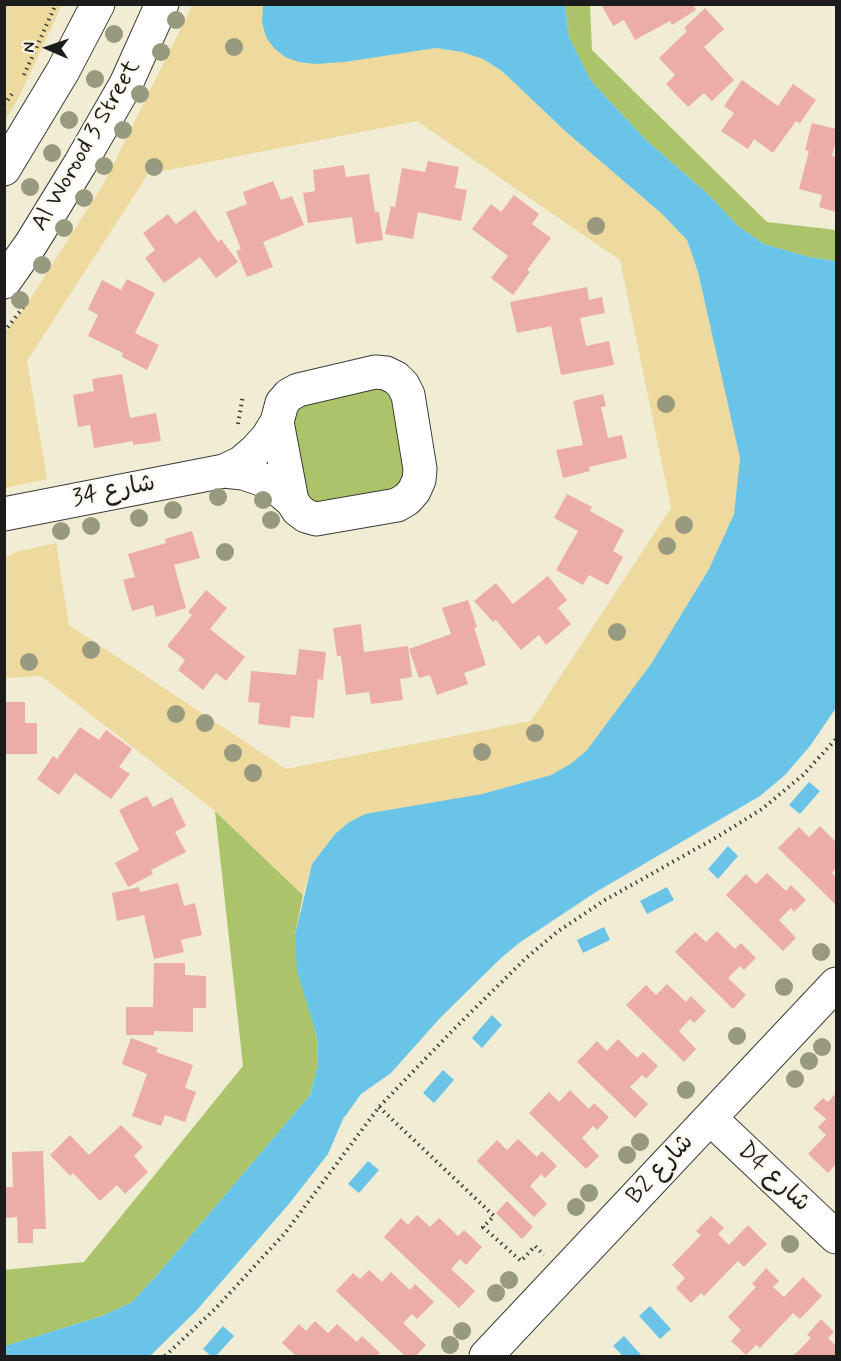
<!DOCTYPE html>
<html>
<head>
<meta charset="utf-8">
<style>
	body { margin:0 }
	#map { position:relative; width:841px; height:1361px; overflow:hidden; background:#f1ecd4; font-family:Mynerve,sans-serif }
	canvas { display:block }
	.frame { position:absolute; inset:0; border:6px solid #1c1c1c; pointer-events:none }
	.north { position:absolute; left:18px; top:18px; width:60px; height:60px; -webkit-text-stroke:4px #fbf7ec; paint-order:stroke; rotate:272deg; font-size:16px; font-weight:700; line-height:24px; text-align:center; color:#1c1c1c }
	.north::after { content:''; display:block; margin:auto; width:21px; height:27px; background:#1c1c1c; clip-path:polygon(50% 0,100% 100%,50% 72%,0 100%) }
</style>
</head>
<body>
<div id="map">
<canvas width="841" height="1361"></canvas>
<div class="frame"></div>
<div class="north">N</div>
</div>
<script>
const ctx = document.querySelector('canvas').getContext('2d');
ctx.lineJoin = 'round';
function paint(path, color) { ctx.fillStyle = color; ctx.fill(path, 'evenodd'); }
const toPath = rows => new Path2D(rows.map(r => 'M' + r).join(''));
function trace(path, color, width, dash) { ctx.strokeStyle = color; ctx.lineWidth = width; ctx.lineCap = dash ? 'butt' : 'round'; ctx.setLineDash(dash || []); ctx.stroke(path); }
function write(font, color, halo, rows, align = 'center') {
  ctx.font = font + ' Mynerve,"Playpen Sans Arabic",sans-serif'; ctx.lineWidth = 4.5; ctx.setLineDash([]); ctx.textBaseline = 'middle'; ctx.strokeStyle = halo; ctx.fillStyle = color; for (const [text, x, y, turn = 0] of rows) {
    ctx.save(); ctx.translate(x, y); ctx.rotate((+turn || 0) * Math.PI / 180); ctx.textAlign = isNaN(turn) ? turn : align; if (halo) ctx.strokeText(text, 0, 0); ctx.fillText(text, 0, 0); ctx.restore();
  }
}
paint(toPath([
	[565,5,590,5,592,50,767,222,836,230,836,261,809,257,764,244,738,226,709,195,644,138,591,81,569,37],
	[384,385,400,401,405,492,325,509,307,501,291,409],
	[215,811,303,895,295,935,298,971,317,1037,318,1065,310,1095,157,1275,132,1302,102,1316,5,1346,4,1270,84,1262,243,1066]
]), '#abc469');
paint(toPath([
	[5,4,62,5,18,99,5,121],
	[193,4,263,5,262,22,403,52,436,48,462,52,483,59,502,71,564,130,661,213,687,240,698,272,740,458,734,514,709,569,651,664,587,750,572,763,551,775,482,794,348,823,335,834,312,864,303,895,215,811,41,676,5,678,5,558,16,552,56,543,69,625,286,769,531,721,671,508,620,260,417,121,148,174,27,361,47,479,5,488,5,332,25,307,104,183]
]), '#eeda9e');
paint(toPath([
	[263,5,565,5,569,37,591,81,644,138,709,195,738,226,764,244,809,257,836,261,836,708,810,746,785,775,760,796,596,892,519,943,500,959,440,1018,391,1073,361,1094,343,1119,328,1154,288,1205,196,1311,150,1356,5,1356,5,1346,102,1316,132,1302,157,1275,310,1095,318,1065,317,1037,297,971,295,935,312,864,335,834,348,823,365,814,482,794,551,775,572,763,587,750,651,664,709,569,734,514,740,458,698,272,687,240,661,213,564,130,502,71,483,59,462,52,436,48,344,62,315,64,299,62,285,57,274,48,266,37,262,22],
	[809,782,820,791,800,814,789,805],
	[728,846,738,856,718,879,708,869],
	[667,887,674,900,647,914,640,901],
	[604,927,610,940,583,953,577,940],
	[492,1015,502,1025,482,1048,472,1038],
	[443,1070,454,1080,434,1103,423,1093],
	[368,1161,379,1170,359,1193,348,1184],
	[650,1306,671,1329,660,1339,639,1316],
	[223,1326,234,1336,216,1356,211,1356,203,1349],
	[624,1336,642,1356,623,1356,613,1346]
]), '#69c4e7');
paint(toPath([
	[601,4,693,4,696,10,672,25,670,21,635,40,624,20,613,26],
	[705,8,724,29,704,47,734,80,712,101,704,93,688,107,666,84,675,75,659,58,687,31,684,28],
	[742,80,778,106,793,84,816,100,800,123,796,121,773,153,754,139,748,149,721,131,734,113,724,106],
	[812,123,836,129,836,139,832,156,836,157,836,212,819,207,822,195,799,189,809,151,805,150],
	[428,161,459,167,455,188,467,190,461,221,418,212,413,239,385,234,391,206,395,207,402,168,425,172],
	[344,165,346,177,369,174,375,212,379,212,383,240,356,244,352,217,308,223,303,193,315,191,313,170],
	[273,181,281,200,292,196,304,225,263,242,273,267,247,277,236,251,241,249,226,212,247,204,243,192],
	[514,195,539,214,532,224,551,238,527,270,530,272,513,295,491,278,508,256,472,229,491,204,501,212],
	[195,210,218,242,221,239,238,262,216,278,200,257,164,283,145,258,155,250,143,233,168,214,176,224],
	[127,279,155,293,135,333,159,345,147,370,122,357,123,353,88,336,98,315,88,309,102,280,121,290],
	[587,287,589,300,602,297,605,313,580,318,586,346,609,341,614,365,561,375,551,326,517,333,510,302],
	[122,374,130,418,156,413,161,441,133,445,133,441,94,448,90,425,78,427,73,395,94,391,92,379],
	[603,394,606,406,601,407,608,438,622,435,627,458,589,467,590,471,563,478,556,450,583,445,573,401],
	[567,494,592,507,590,511,624,530,613,551,623,557,608,585,589,575,583,585,556,570,578,531,554,518],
	[192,531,200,558,174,565,186,608,156,617,153,605,132,611,123,580,135,577,128,554,166,543,165,539],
	[548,576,567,600,558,608,571,624,546,645,539,635,521,650,496,620,493,622,474,601,496,583,513,604],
	[206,590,227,608,210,629,245,657,226,681,216,673,203,690,178,670,185,660,167,646,192,615,188,612],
	[468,600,477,627,474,628,486,665,464,673,468,684,437,695,430,675,419,678,409,649,451,634,442,608],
	[361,624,364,652,408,646,412,677,400,679,403,700,371,704,369,692,346,695,341,656,337,656,333,628],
	[299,649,326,652,323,680,318,679,314,718,291,716,290,728,258,724,260,703,248,702,251,671,296,675],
	[4,702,25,702,25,723,37,723,37,754,4,754],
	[80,727,99,740,106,730,132,749,119,767,130,774,111,799,75,773,59,795,37,779,53,756,57,759],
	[147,796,153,807,172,797,186,826,175,832,186,852,151,870,153,874,128,887,115,863,139,850,119,810],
	[820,826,836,842,836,868,832,873,836,878,836,905,778,848,799,827,809,837],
	[767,873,786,891,791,885,806,900,794,912,791,908,779,920,796,938,783,951,726,895,746,874,756,884],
	[178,883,184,906,195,903,202,935,181,940,184,952,154,959,144,915,117,921,112,893,139,887,140,892],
	[717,931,735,949,741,943,756,958,744,970,740,966,728,978,746,995,733,1009,675,952,695,932,706,942],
	[154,963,185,963,185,975,206,976,206,1008,193,1008,193,1032,154,1031,154,1035,126,1035,126,1007,153,1007],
	[667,984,686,1002,691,996,706,1011,694,1023,690,1019,679,1031,696,1049,684,1062,626,1005,646,985,656,995],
	[131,1038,158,1048,156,1052,193,1065,185,1088,196,1092,185,1122,165,1115,161,1126,132,1116,147,1074,122,1064],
	[618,1039,637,1058,643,1052,658,1066,646,1079,642,1075,630,1087,648,1104,635,1118,577,1062,597,1041,607,1051],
	[570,1090,589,1109,594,1103,609,1117,597,1130,593,1126,582,1138,599,1156,586,1169,529,1113,549,1092,559,1102],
	[836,1093,836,1164,828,1173,808,1154,826,1135,818,1127,826,1119,813,1108,823,1098,828,1102],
	[121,1125,143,1147,134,1156,148,1172,125,1194,117,1185,100,1201,73,1173,70,1176,50,1155,70,1135,89,1155],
	[518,1139,537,1157,542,1151,557,1166,545,1178,541,1174,530,1186,547,1204,534,1217,477,1161,497,1140,507,1150],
	[43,1151,46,1229,33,1229,33,1243,18,1243,17,1217,4,1218,4,1187,13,1187,12,1152],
	[507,1201,533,1227,522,1239,496,1213],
	[417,1215,430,1227,439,1218,458,1236,464,1230,482,1247,466,1265,460,1259,451,1269,475,1291,459,1308,384,1237,401,1218,408,1225],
	[711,1216,724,1228,718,1234,729,1245,748,1225,767,1244,744,1267,738,1261,704,1296,701,1293,691,1303,676,1288,685,1278,672,1265,701,1235,696,1231],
	[766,1268,779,1281,773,1287,784,1297,803,1277,822,1296,800,1319,793,1313,760,1348,756,1345,746,1355,731,1341,741,1330,728,1317,756,1287,752,1284],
	[369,1270,382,1282,391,1272,410,1290,415,1284,434,1302,417,1319,412,1314,403,1323,426,1345,416,1356,405,1356,336,1291,353,1273,360,1279],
	[821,1319,834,1332,828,1338,836,1346,836,1356,793,1356,811,1338,807,1335],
	[315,1321,328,1333,337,1324,357,1342,362,1336,380,1353,377,1356,296,1356,282,1343,299,1324,306,1331]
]), '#ecada9');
const minor = toPath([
	[4,169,63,71,98,4],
	[4,282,31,244,80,164,126,84,162,4],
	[375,372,386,373,396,378,403,385,408,395,420,469,419,480,414,491,407,499,397,505,316,519,306,516,298,510,292,501,277,422,282,403,289,395,298,390,375,372],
	[224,471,243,473,261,479,278,489,292,501],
	[4,514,224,471,241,463,255,451,267,438,277,422],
	[710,1118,836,1237],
	[486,1356,836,984]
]);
trace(minor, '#3c3b38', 35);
trace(toPath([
	[24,75,56,4],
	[4,105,12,94],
	[4,332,28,301],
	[238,424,243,395],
	[379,1107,494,1216,483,1227,521,1261,535,1246,544,1255],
	[165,1356,216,1308,285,1233,379,1107,454,1029,525,959,557,932,605,900,717,837,762,809,803,775,836,739]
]), '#3c3b38', 4, [1.5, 4.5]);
trace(minor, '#fff', 33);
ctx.fillStyle = '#979a7e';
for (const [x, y] of [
	[176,20],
	[114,34],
	[234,47],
	[161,52],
	[95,79],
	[140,94],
	[69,120],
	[123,130],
	[52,153],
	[104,166],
	[154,167],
	[30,187],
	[84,198],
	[596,226],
	[64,228],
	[42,265],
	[20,300],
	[666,404],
	[218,497],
	[263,500],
	[173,510],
	[139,518],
	[271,520],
	[684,525],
	[91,526],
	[61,531],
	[667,546],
	[225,552],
	[617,632],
	[91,650],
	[29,662],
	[176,714],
	[205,723],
	[535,733],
	[482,752],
	[233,753],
	[253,773],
	[821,952],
	[784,987],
	[737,1036],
	[822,1047],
	[809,1061],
	[795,1079],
	[686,1090],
	[640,1142],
	[627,1155],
	[589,1193],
	[576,1207],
	[790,1244],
	[509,1280],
	[496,1293],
	[462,1331],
	[450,1345]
]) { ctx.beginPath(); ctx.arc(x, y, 9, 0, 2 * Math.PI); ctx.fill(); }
write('24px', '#1c1c1c', '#fbf7ec', [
	["Al Worood 3 Street",87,146,-60],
	["شارع 34",114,492,-11],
	["B2 شارع",661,1170,-47],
	["D4 شارع",773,1178,43]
]);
</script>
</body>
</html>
